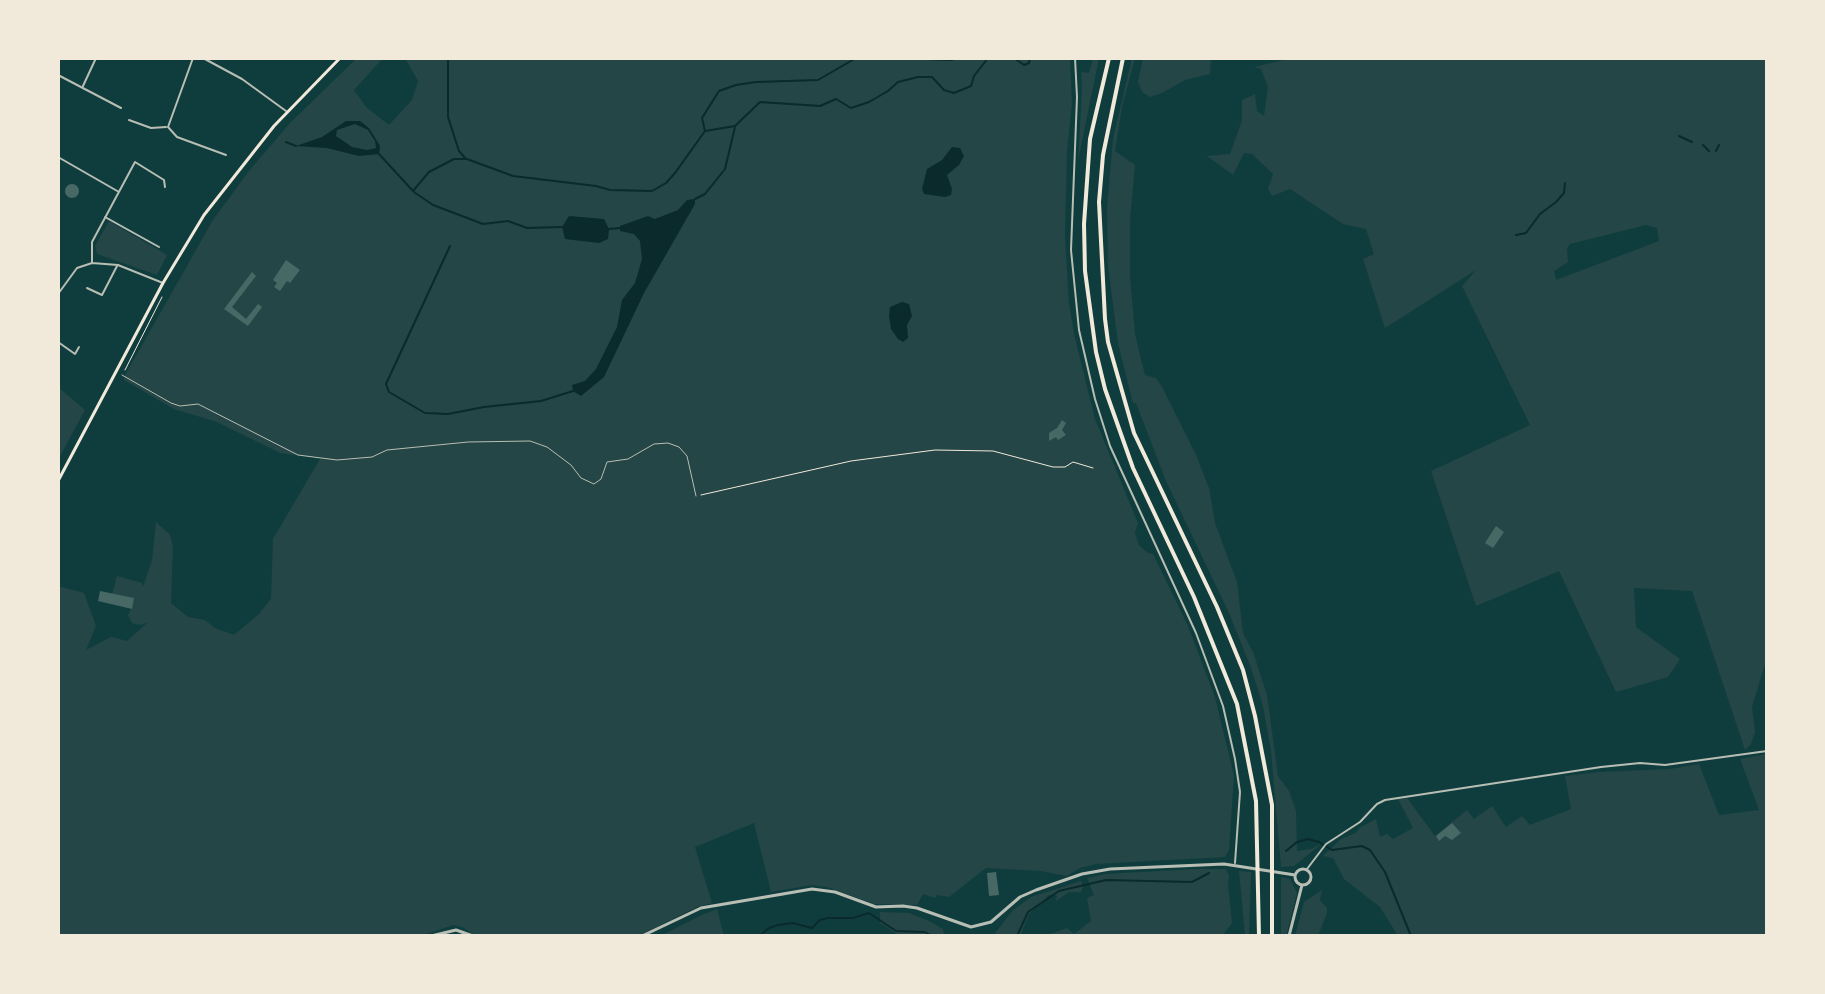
<!DOCTYPE html>
<html>
<head>
<meta charset="utf-8">
<style>
	body { margin:0 }
	#map { position:relative; width:1825px; height:994px; overflow:hidden; background:#0f3d3e; font-family:"Fira Sans",sans-serif }
	canvas { display:block }
	.frame { position:absolute; inset:0; border:60px solid #f1e9da; pointer-events:none }
</style>
</head>
<body>
<div id="map">
<canvas width="1825" height="994"></canvas>
<div class="frame"></div>
</div>
<script>
const ctx = document.querySelector('canvas').getContext('2d');
ctx.lineJoin = 'round';
function paint(path, color) { ctx.fillStyle = color; ctx.fill(path, 'evenodd'); }
const toPath = rows => new Path2D(rows.map(r => 'M' + r).join(''));
function trace(path, color, width, dash) { ctx.strokeStyle = color; ctx.lineWidth = width; ctx.lineCap = dash ? 'butt' : 'round'; ctx.setLineDash(dash || []); ctx.stroke(path); }
paint(toPath([
	[357,58,383,58,354,90,366,107,389,125,412,100,418,81,405,58,1070,58,1072,104,1067,151,1065,236,1069,304,1075,338,1095,419,1138,523,1135,533,1139,545,1148,553,1153,554,1188,626,1215,697,1234,776,1229,850,1225,857,1096,864,1080,868,1067,876,1041,871,986,868,949,897,937,895,935,898,923,894,917,905,874,904,827,887,812,885,771,892,754,823,695,847,712,903,697,907,638,936,477,936,462,927,453,925,421,936,58,936,58,586,84,593,96,626,86,650,111,637,127,641,147,623,139,625,132,623,128,615,132,608,112,594,117,576,142,583,143,587,152,560,156,522,170,535,173,546,171,603,188,617,205,620,215,628,234,635,259,614,271,599,273,539,320,459,280,453,217,422,174,409,124,380,124,377,213,220,249,171,289,124],
	[1093,58,1099,58,1078,161,1082,90,1081,72,1089,73],
	[1132,58,1135,58,1122,107,1115,151,1135,165,1130,220,1130,277,1135,334,1145,375,1156,378,1162,387,1196,455,1209,488,1215,523,1237,582,1243,633,1253,652,1267,695,1278,776,1289,791,1296,811,1297,851,1311,849,1324,842,1294,866,1281,867,1271,751,1263,706,1251,668,1229,613,1166,481,1136,403,1133,403,1118,343,1108,266,1107,208,1113,139],
	[1143,58,1211,58,1210,74,1185,80,1162,93,1150,97,1142,92,1138,82],
	[1293,58,1767,58,1767,658,1752,707,1755,732,1751,744,1745,750,1692,591,1634,588,1636,627,1680,659,1668,677,1616,692,1559,571,1476,606,1431,471,1530,425,1462,286,1476,270,1385,328,1363,259,1374,254,1366,229,1343,224,1290,189,1272,196,1268,189,1273,174,1252,154,1244,153,1233,175,1207,156,1230,154,1242,120,1242,100,1255,94,1257,111,1264,116,1268,87,1261,69,1254,67],
	[1646,225,1657,228,1659,241,1556,280,1554,271,1568,262,1567,248,1570,244],
	[109,221,167,255,157,275,97,254,95,246],
	[58,387,85,410,58,460],
	[1767,754,1767,936,1398,936,1380,907,1344,879,1333,858,1323,856,1341,839,1356,833,1359,828,1376,819,1380,837,1387,834,1393,839,1413,828,1398,799,1407,798,1435,836,1467,810,1474,819,1492,806,1506,827,1522,816,1530,825,1571,809,1565,776,1599,772,1670,769,1699,764,1719,815,1759,810,1740,759],
	[1197,869,1226,869,1229,876,1228,884,1232,923,1222,936,1045,936,1067,928,1074,934,1091,921,1087,898,1094,895,1087,878,1105,874],
	[1239,871,1251,872,1249,936,1245,936],
	[1281,877,1290,879,1297,893,1286,936,1281,936],
	[1081,881,1083,887,1081,892,1069,892,1056,901,1057,895,1049,895,1029,914,1020,936,999,936,995,933,1013,910,1031,897],
	[1322,890,1320,900,1327,908,1327,913,1318,936,1295,936,1304,902],
	[717,909,724,936,660,936,702,915],
	[880,912,909,913,929,921,943,929,944,936,900,936,880,923]
]), '#244646');
paint(toPath([
	[346,121,360,121,369,128,380,146,379,154,359,156,327,148,296,146,322,137],
	[355,124,368,130,375,141,376,148,367,150,352,147,336,136,337,130],
	[952,147,960,148,964,156,959,165,947,175,952,189,951,195,945,197,924,194,922,189,927,169,942,160],
	[695,199,695,204,644,293,604,377,581,396,573,391,572,385,585,381,596,369,617,327,622,300,635,283,642,259,640,241,634,234,620,231,620,226,648,216,655,219,678,210,687,200],
	[569,216,604,219,609,229,608,239,599,243,565,239,562,227],
	[902,302,909,304,912,316,907,325,908,338,903,342,898,339,891,329,889,316,890,307]
]), '#0a2a2b');
trace(toPath([
	[448,58,448,117,459,151,466,159],
	[901,58,951,60,958,58],
	[1014,58,1024,65,1029,63,1030,58],
	[705,131,702,118,719,91,736,85,756,82,818,80,856,58],
	[1679,136,1692,142],
	[286,142,296,146],
	[1703,145,1709,151],
	[1716,151,1719,145],
	[379,154,413,191,429,172,454,159,467,159,513,176,596,186,610,190,652,191,666,183,675,173,705,131,735,126,760,102,820,106,836,99,851,108,869,102,888,91,898,82,918,77,932,77,944,90,954,93,971,86,974,76,988,58],
	[414,192,433,205,483,224,508,221,527,228,562,227],
	[695,199,705,194,725,169,735,127],
	[609,229,620,228],
	[1516,235,1526,233,1540,214,1556,202,1564,193,1565,183],
	[450,246,386,384,389,392,425,413,448,414,484,407,541,401,573,391],
	[1286,851,1297,842,1308,839,1319,842,1332,850,1362,846,1370,850,1385,872,1411,936],
	[759,936,769,928,778,925,793,923,812,928,820,920,828,918,853,918,869,913,896,931,925,932,932,936],
	[1017,936,1028,912,1059,891,1106,880,1192,882,1209,873]
]), '#0a2a2b', 2);
paint(toPath([
	'65 191a7 7 0 1 1 14 0a7 7 0 1 1-14 0Z',
	[286,260,300,270,290,283,287,281,280,291,274,287,277,283,273,280],
	[252,272,256,276,232,307,246,319,258,304,262,307,248,326,224,309],
	[1062,420,1066,423,1062,430,1066,435,1058,440,1056,437,1049,441,1049,433,1057,428],
	[1496,526,1504,532,1493,548,1485,543],
	[100,591,134,598,132,609,98,601],
	[1452,823,1461,833,1452,840,1445,836,1439,841,1436,836],
	[996,872,999,895,989,896,987,873]
]), '#486865');
trace(toPath([
	[125,370,162,297],
	[701,495,851,461,935,450,993,451,1053,467,1065,467,1073,462,1093,468]
]), '#f1e9da', 1);
trace(toPath([
	[122,375,171,403,180,406,198,404,298,455,337,460,372,457,387,450,468,442,530,441,547,447,571,465,581,478,594,484,601,479,607,462,628,459,654,444,668,443,679,447,687,456,696,496]
]), '#b8beb3', 1);
trace(toPath([
	[193,58,168,127,177,137,226,155],
	[203,58,242,79,286,111],
	[1075,58,1077,97,1071,250,1079,330,1095,399,1110,446,1196,633,1223,706,1235,759,1240,792,1235,863],
	[58,75,121,108],
	[83,86,96,58],
	[129,120,151,128,166,127],
	[58,157,119,192],
	[105,217,159,247],
	[92,263,92,242,135,162,164,180,165,187],
	[87,288,102,295,117,266],
	[58,294,77,268,92,263,118,265,163,283],
	[58,342,75,354,79,347],
	[1307,869,1326,844,1360,822,1377,804,1385,800,1601,767,1640,763,1665,765,1767,751]
]), '#b8beb3', 2);
trace(toPath([
	'1295 877a8 8 0 1 1 16 0a8 8 0 1 1-16 0Z',
	[431,936,456,930,473,936],
	[642,936,701,908,812,889,835,892,876,907,903,906,917,908,971,927,991,922,1020,897,1036,890,1082,874,1110,869,1224,864,1295,875],
	[1289,936,1302,885]
]), '#b8beb3', 3);
trace(toPath([
	[58,481,163,283,204,215,274,126,340,58]
]), '#f1e9da', 3);
trace(toPath([
	[1109,58,1090,139,1084,224,1085,271,1096,352,1105,389,1133,468,1194,597,1237,704,1256,801,1259,936],
	[1123,58,1103,155,1099,202,1105,319,1108,342,1134,433,1217,607,1243,670,1255,716,1272,805,1272,936]
]), '#f1e9da', 4);
</script>
</body>
</html>
